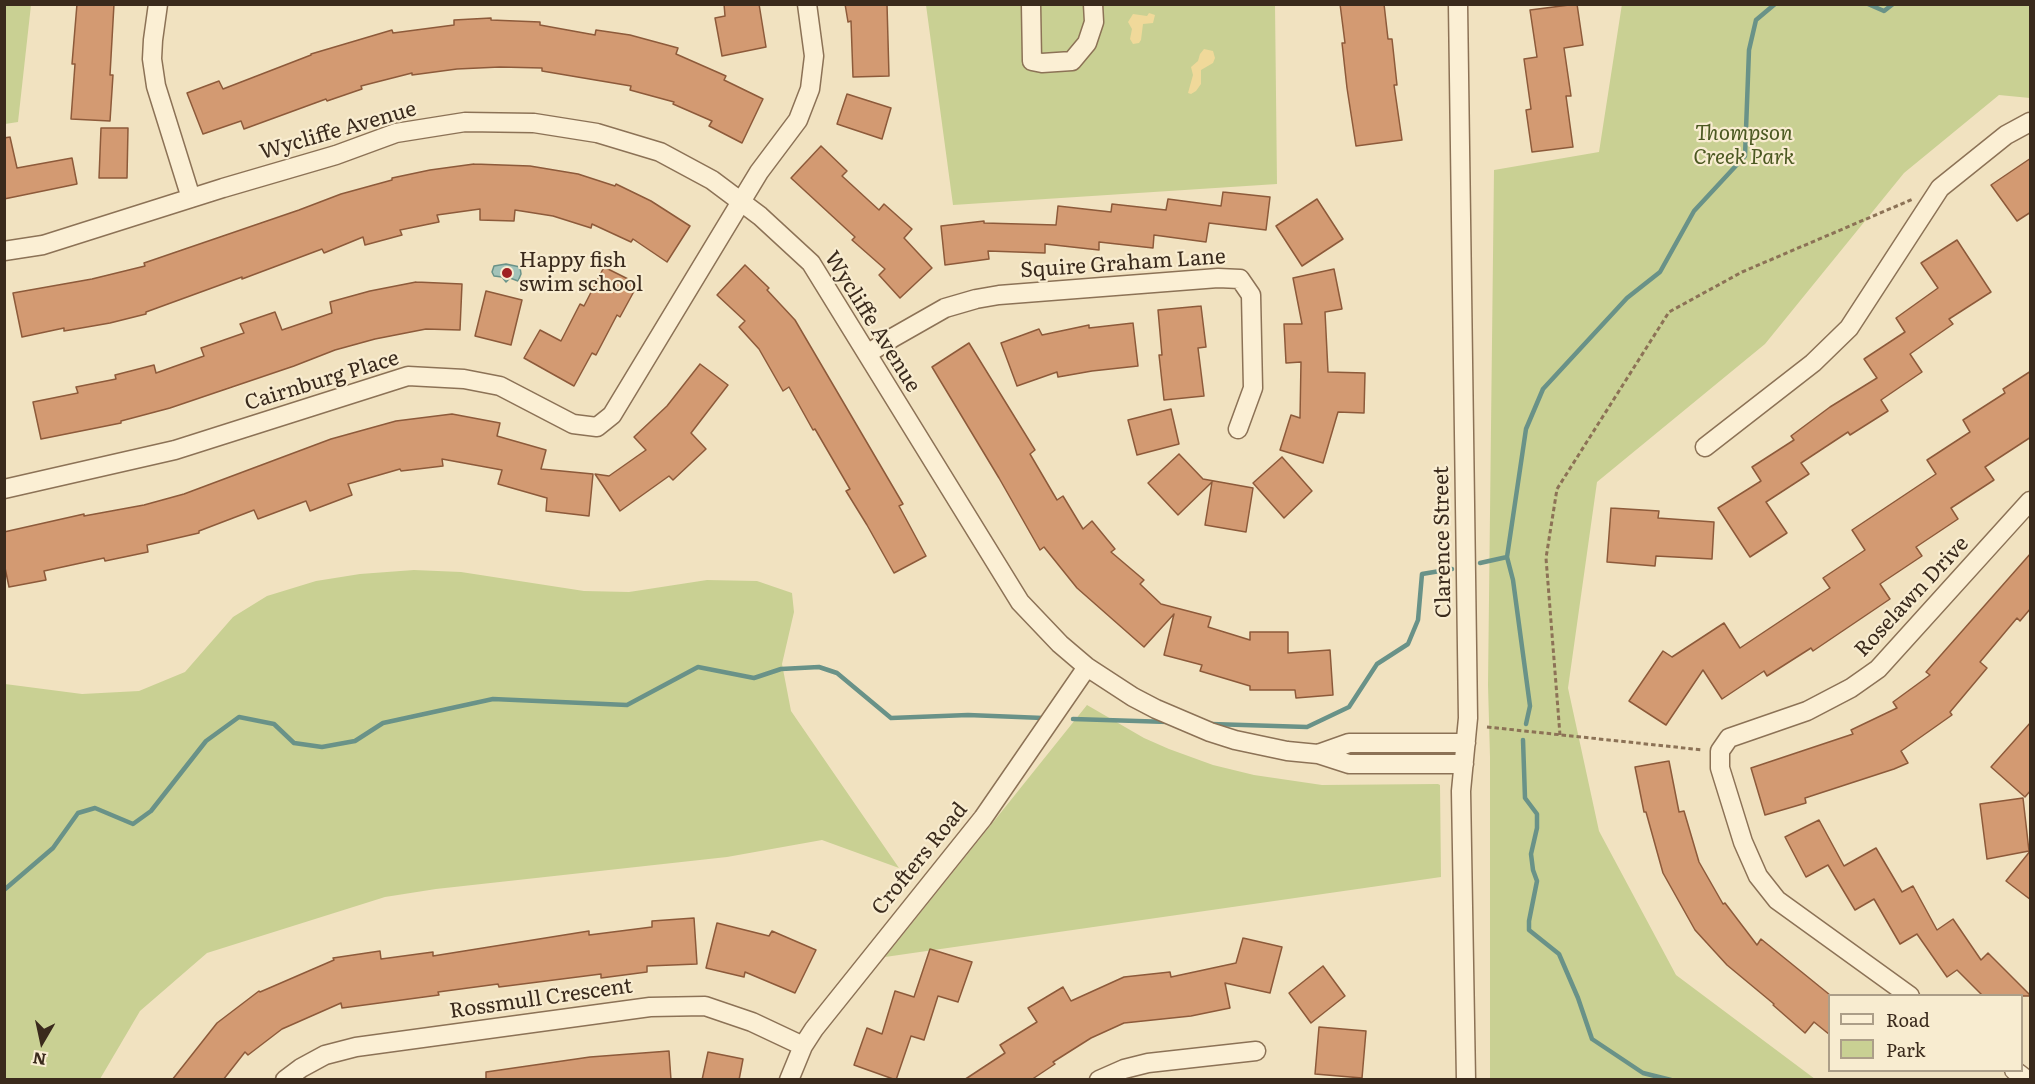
<!DOCTYPE html>
<html>
<head>
<meta charset="utf-8">
<style>
	body { margin:0 }
	#map { position:relative; width:2035px; height:1084px; overflow:hidden; background:#f1e2c0; font-family:Literata,serif }
	canvas { display:block }
	.frame { position:absolute; inset:0; border:6px solid #3a2a1c; pointer-events:none }
	.legend { position:absolute; left:1828px; top:994px; width:195px; height:78px; box-sizing:border-box; background:#f8ecd0; border:2px solid #ac9e88; margin:0; padding:8px 10px; list-style:none; font-size:18px; color:#3a2a1c }
	.legend li { display:flex; align-items:center; gap:12px; height:30px }
	.legend b { width:30px; border:2px solid #ac9e88 }
	.north { position:absolute; left:12px; top:1012px; width:60px; height:60px; -webkit-text-stroke:4px #f8ecd0; paint-order:stroke; rotate:189deg; font-size:16px; font-weight:700; line-height:24px; text-align:center; color:#3a2a1c }
	.north::after { content:''; display:block; margin:auto; width:21px; height:27px; background:#3a2a1c; clip-path:polygon(50% 0,100% 100%,50% 72%,0 100%) }
</style>
</head>
<body>
<div id="map">
<canvas width="2035" height="1084"></canvas>
<div class="frame"></div>
<ul class="legend">
<li><b style="height:8px;background:#fbefd4"></b>Road</li>
<li><b style="height:16px;background:#c9d093"></b>Park</li>
</ul>
<div class="north">N</div>
</div>
<script>
const ctx = document.querySelector('canvas').getContext('2d');
ctx.lineJoin = 'round';
function paint(path, color) { ctx.fillStyle = color; ctx.fill(path, 'evenodd'); }
const toPath = rows => new Path2D(rows.map(r => 'M' + r).join(''));
function trace(path, color, width, dash) { ctx.strokeStyle = color; ctx.lineWidth = width; ctx.lineCap = dash ? 'butt' : 'round'; ctx.setLineDash(dash || []); ctx.stroke(path); }
function write(font, color, halo, rows, align = 'center') {
  ctx.font = font + ' Literata,serif'; ctx.lineWidth = 4.5; ctx.setLineDash([]); ctx.textBaseline = 'middle'; ctx.strokeStyle = halo; ctx.fillStyle = color; for (const [text, x, y, turn = 0] of rows) {
    ctx.save(); ctx.translate(x, y); ctx.rotate((+turn || 0) * Math.PI / 180); ctx.textAlign = isNaN(turn) ? turn : align; if (halo) ctx.strokeText(text, 0, 0); ctx.fillText(text, 0, 0); ctx.restore();
  }
}
paint(toPath([
	[1622,4,2030,5,2030,98,1999,95,1904,173,1765,344,1597,482,1568,688,1599,831,1676,975,1815,1079,1490,1079,1490,757,1488,685,1494,170,1599,152],
	[4,5,31,5,18,122,5,124],
	[926,5,1275,5,1277,184,953,205],
	[414,570,461,572,584,591,629,592,707,580,757,581,792,593,794,612,782,664,791,711,899,868,822,840,727,857,436,889,385,897,207,953,140,1011,100,1079,5,1079,5,684,82,694,139,691,185,672,233,617,267,596,316,581,360,574],
	[1087,705,1144,738,1169,749,1213,765,1254,775,1322,785,1438,784,1440,785,1441,877,885,957]
]), '#c9d093');
paint(toPath([
	[1149,13,1155,15,1153,23,1143,24,1141,40,1139,43,1133,44,1130,39,1132,29,1128,22,1133,14,1147,16],
	[1204,49,1213,51,1215,58,1213,63,1201,70,1201,84,1196,91,1191,94,1188,93,1193,75,1191,67,1198,61,1200,54]
]), '#f0d99a');
const water = toPath([
	[506,264,520,267,521,274,518,281,510,278,506,282,502,277,494,276,492,272,494,266,506,264]
]);
paint(water, '#a3c3b9');
trace(water, '#699288', 1.5);
trace(toPath([
	[1868,4,1884,11,1893,4],
	[1480,563,1507,557],
	[1073,719,1169,722],
	[1211,724,1307,727,1349,707,1377,664,1408,644,1418,620,1422,574,1452,569],
	[1526,724,1530,706,1513,580,1507,557,1526,429,1543,389,1627,298,1660,272,1694,211,1745,156,1749,50,1756,20,1775,4],
	[1523,740,1525,798,1537,814,1537,828,1531,854,1533,870,1537,881,1529,921,1529,930,1559,954,1578,998,1592,1039,1643,1073,1671,1080],
	[4,890,53,848,78,813,95,808,133,824,151,811,206,741,239,717,274,724,294,743,322,747,355,741,383,723,493,699,627,705,698,667,754,678,781,669,819,667,837,673,891,718,968,715,1043,718]
]), '#699288', 4.5);
const building = toPath([
	[77,4,114,4,110,75,113,75,110,121,71,119,75,64,72,64,77,4],
	[724,4,759,4,766,47,722,56,715,18,725,16,724,4],
	[845,4,887,4,889,76,853,77,851,21,848,22,845,4],
	[1340,4,1384,4,1388,39,1392,39,1397,85,1394,85,1402,140,1356,146,1347,88,1342,43,1345,43,1340,4],
	[1577,4,1583,45,1564,48,1571,96,1566,96,1573,147,1532,152,1526,110,1531,109,1524,59,1537,57,1530,10,1577,4],
	[491,18,491,20,540,22,540,25,595,35,596,30,630,35,678,48,676,54,726,76,724,80,763,99,742,143,709,126,712,121,673,104,674,102,630,90,631,86,542,71,542,68,500,67,457,69,412,75,412,73,361,86,362,89,327,101,326,99,244,129,241,121,203,134,187,93,219,81,223,89,311,55,311,54,392,30,393,33,454,25,454,20,491,18],
	[847,94,891,108,882,139,837,124,847,94],
	[101,128,128,128,127,178,99,178,101,128],
	[10,137,17,168,72,158,77,184,4,199,4,138,10,137],
	[821,146,847,171,842,176,879,210,884,204,912,229,904,238,932,268,900,298,879,275,885,269,852,240,855,237,791,178,821,146],
	[2031,158,2031,212,2017,221,1991,185,2031,158],
	[474,164,530,166,578,174,615,186,616,184,651,201,690,226,667,262,633,239,631,242,592,224,591,228,553,216,515,210,514,221,480,220,480,209,437,215,439,222,400,230,402,235,365,245,363,237,324,253,322,249,242,279,242,277,146,312,146,314,110,323,64,331,64,328,22,337,13,293,92,279,145,266,144,263,299,210,341,194,392,180,392,178,430,170,474,164],
	[1223,192,1270,197,1266,230,1209,223,1206,242,1154,235,1153,248,1099,242,1099,250,1045,244,1045,253,988,251,989,259,945,265,941,226,984,221,984,223,1056,225,1058,206,1111,212,1112,204,1166,210,1168,199,1221,206,1223,192],
	[1317,199,1343,239,1302,266,1276,226,1317,199],
	[1957,240,1991,292,1949,319,1953,324,1910,354,1922,372,1881,400,1888,411,1850,435,1848,432,1801,463,1809,474,1766,502,1787,533,1750,557,1718,508,1761,481,1752,467,1794,440,1791,436,1830,407,1877,378,1864,359,1905,332,1896,318,1938,288,1921,263,1957,240],
	[745,265,769,288,767,290,795,320,903,504,899,506,926,556,894,573,867,525,846,491,850,489,815,429,813,430,789,387,783,391,759,349,739,327,745,321,717,295,745,265],
	[604,267,638,284,620,317,617,315,596,355,592,353,574,386,524,358,540,330,561,341,580,304,584,306,604,267],
	[1334,269,1342,309,1325,312,1328,372,1365,373,1364,413,1338,412,1323,463,1280,450,1291,415,1300,418,1301,362,1286,363,1284,324,1302,324,1293,278,1334,269],
	[416,282,462,284,460,330,426,329,375,339,335,350,294,366,170,408,121,421,121,423,41,439,33,402,78,393,76,387,116,379,115,375,154,365,156,373,204,356,201,348,244,333,240,324,275,312,282,330,332,313,330,302,370,291,416,282],
	[486,291,522,300,511,345,475,336,486,291],
	[1201,306,1206,347,1198,348,1204,396,1164,400,1159,355,1162,355,1158,310,1201,306],
	[1133,323,1138,366,1092,371,1058,377,1057,372,1017,386,1001,343,1039,329,1042,335,1089,325,1089,328,1133,323],
	[969,343,1035,450,1030,454,1057,500,1063,496,1083,529,1092,521,1115,549,1111,552,1144,580,1140,584,1161,604,1211,617,1208,627,1250,640,1250,632,1288,632,1288,653,1330,650,1333,695,1296,698,1295,690,1250,690,1250,686,1200,671,1202,665,1164,655,1174,614,1144,647,1077,588,1044,547,1040,550,999,478,932,367,969,343],
	[700,364,728,385,691,433,706,449,673,480,669,476,620,511,595,474,609,476,646,450,634,437,667,406,700,364],
	[2031,371,2031,437,1985,467,1994,480,1951,508,1958,519,1916,547,1922,556,1880,584,1890,599,1813,651,1811,648,1767,676,1764,671,1722,699,1703,670,1666,725,1629,701,1663,651,1672,657,1724,623,1740,648,1830,588,1823,578,1865,550,1852,530,1936,474,1927,460,1970,432,1963,420,2005,393,2003,389,2031,371],
	[1171,409,1179,444,1137,455,1128,420,1171,409],
	[452,414,500,423,497,436,546,450,541,469,593,474,589,516,546,511,547,498,498,484,502,470,442,459,443,466,401,471,400,469,348,484,352,495,310,511,306,501,258,519,254,510,199,531,199,533,147,545,148,552,105,561,104,558,44,571,46,580,9,587,4,563,4,532,84,514,84,516,144,505,184,494,331,439,396,421,452,414],
	[1179,454,1203,479,1253,488,1246,532,1205,525,1212,482,1178,515,1148,483,1179,454],
	[1282,457,1312,491,1284,518,1253,483,1282,457],
	[1611,508,1659,511,1658,518,1714,522,1712,559,1656,556,1655,566,1607,562,1611,508],
	[2031,553,2031,608,2020,621,2017,618,1980,662,1987,668,1950,712,1952,715,1901,751,1908,763,1894,769,1805,798,1806,803,1765,815,1751,768,1853,734,1851,730,1897,708,1893,702,1930,675,1926,672,2031,553],
	[2031,722,2031,790,2025,797,1991,767,2031,722],
	[1669,761,1679,812,1684,811,1699,862,1723,904,1725,903,1757,945,1761,939,1830,995,1830,1035,1814,1022,1805,1033,1773,1005,1774,1004,1727,965,1695,930,1663,873,1646,812,1644,812,1635,767,1669,761],
	[2023,798,2029,851,1987,859,1980,804,2023,798],
	[1819,820,1844,866,1876,848,1902,892,1913,886,1937,930,1953,919,1981,960,1988,953,2031,996,1983,996,1957,970,1947,977,1917,934,1900,944,1874,899,1855,910,1828,865,1806,877,1785,837,1819,820],
	[2031,850,2031,900,2006,881,2031,850],
	[694,918,697,964,647,966,647,972,601,978,601,974,499,987,498,984,438,992,439,995,342,1008,341,1003,282,1029,248,1055,245,1052,223,1080,172,1080,217,1023,259,991,260,992,334,960,333,958,380,951,381,959,433,952,433,956,589,931,589,935,652,927,652,921,694,918],
	[717,923,769,936,772,931,816,950,795,993,745,972,744,977,706,968,717,923],
	[1243,938,1282,947,1270,993,1225,983,1230,1008,1191,1016,1124,1023,1091,1038,1053,1062,1055,1064,1031,1080,964,1080,1005,1053,1000,1045,1037,1022,1028,1008,1063,987,1071,1001,1124,977,1170,972,1171,977,1236,963,1243,938],
	[930,949,972,962,958,1002,938,996,924,1040,911,1036,896,1080,854,1065,867,1028,882,1034,895,991,914,997,930,949],
	[1323,966,1345,996,1311,1023,1289,993,1323,966],
	[1319,1027,1366,1031,1362,1078,1315,1074,1319,1027],
	[669,1051,671,1080,486,1080,486,1072,590,1057,669,1051],
	[708,1052,743,1059,739,1080,702,1080,708,1052]
]);
paint(building, '#d39a72');
trace(building, '#8d5a3a', 1.5);
const minor = toPath([
	[158,4,153,40,152,59,156,86,191,198],
	[1031,4,1032,61,1042,63,1072,61,1087,43,1094,22,1093,4],
	[1458,4,1468,718,1461,791,1466,1080],
	[4,251,43,245,223,188,336,155,396,133,465,122,534,123,597,133,660,152,712,180,760,216,811,263,1020,602,1060,644,1087,667,1133,697,1156,709,1210,732,1235,740,1287,751,1318,754,1349,764,1464,764],
	[867,354,894,337,945,308,976,299,999,295,1218,278,1240,279,1251,295,1253,388,1238,429],
	[1705,447,1813,363,1849,328,1940,188,2006,135,2030,122],
	[4,489,175,450,408,376,464,379,500,386,573,424,597,427,612,415,759,172,798,120,810,89,814,56,807,4],
	[1318,754,1349,743,1466,743],
	[1910,996,1777,900,1758,876,1743,842,1720,768,1720,751,1729,738,1807,711,1851,688,1878,669,2030,501],
	[2014,1070,2027,1080],
	[285,1080,301,1068,325,1055,356,1047,650,1007,705,1006,752,1022,803,1046],
	[789,1080,803,1046,814,1029,983,818,1087,667],
	[1099,1080,1124,1069,1148,1063,1256,1051]
]);
trace(minor, '#8c7256', 21);
trace(toPath([
	[1487,727,1703,750],
	[1560,735,1546,558,1557,489,1669,312,1742,272,1913,199]
]), '#8c7256', 3, [4.5, 3]);
trace(minor, '#fbefd4', 18);
for (const [x, y, r, color] of [
	[507,273,6,"#a02123"]
]) { const dot = new Path2D(); dot.arc(x, y, r, 0, 2 * Math.PI); ctx.fillStyle = color; ctx.fill(dot); trace(dot, '#f8ecd0', 2); }
write('21px', '#3a2a1c', '#f8ecd0', [
	["Wycliffe Avenue",338,131,-16],
	["Squire Graham Lane",1123,264,-4],
	["Wycliffe Avenue",872,322,58],
	["Cairnburg Place",322,381,-17],
	["Clarence Street",1443,542,-91],
	["Roselawn Drive",1912,597,-47],
	["Crofters Road",920,859,-51],
	["Rossmull Crescent",541,999,-8]
]);
write('italic 21px', '#4b5821', '#f8ecd0', [
	["Thompson",1744,134],
	["Creek Park",1744,158]
]);
write('21px', '#3a2a1c', '#f8ecd0', [
	["Happy fish",519,261],
	["swim school",519,285]
], 'left');
</script>
</body>
</html>
